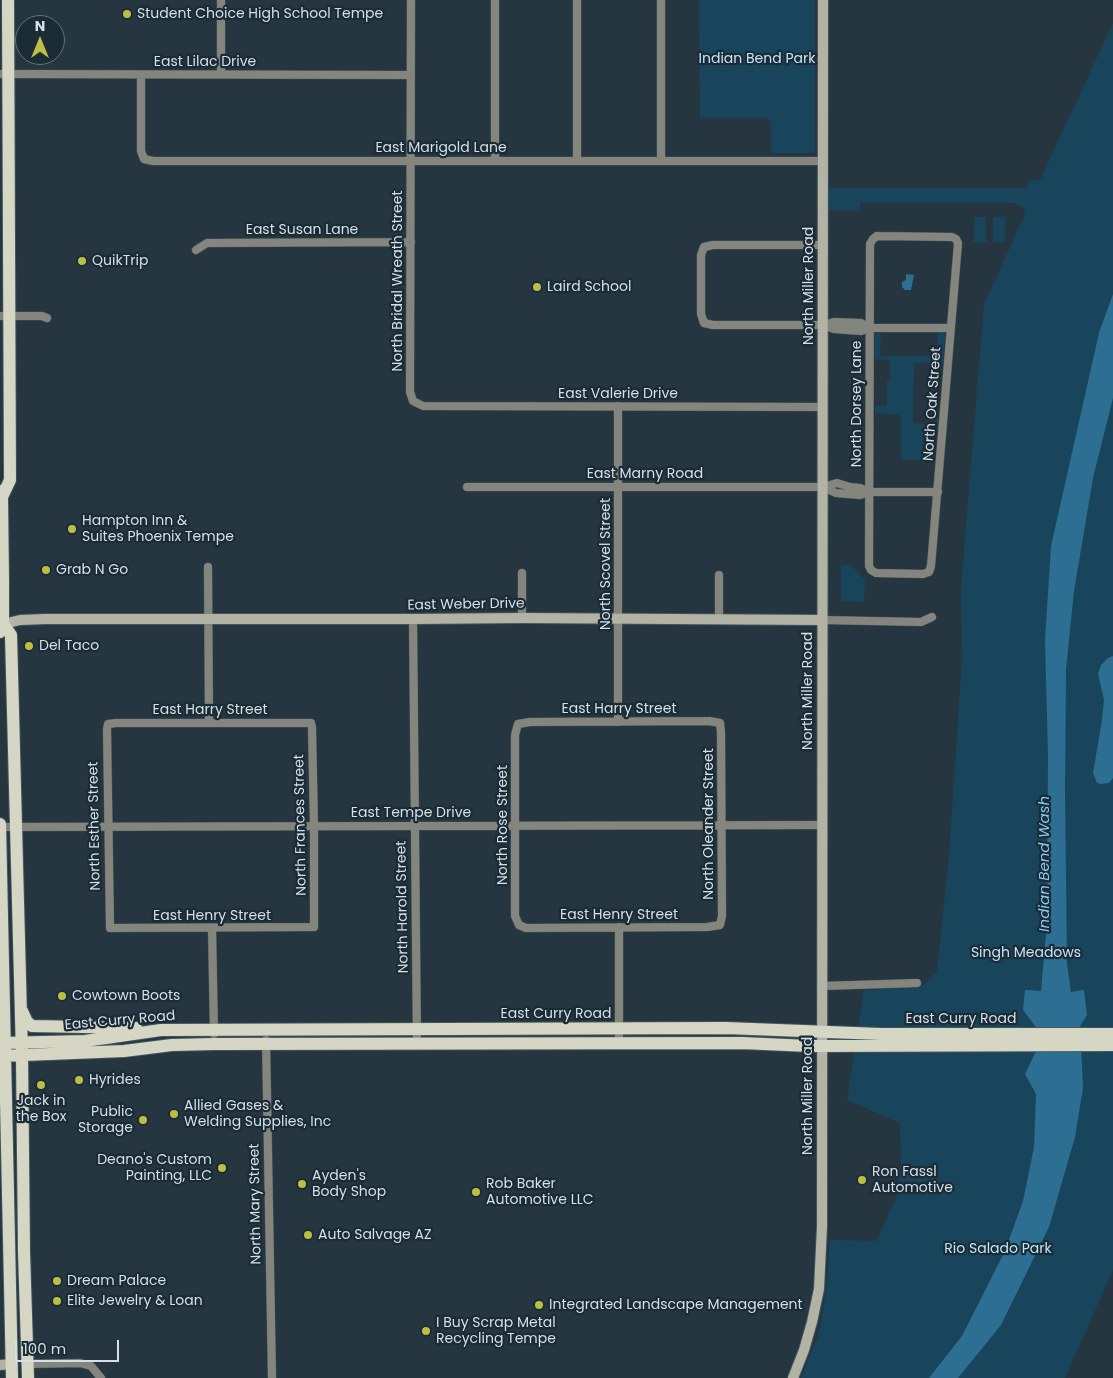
<!DOCTYPE html>
<html>
<head>
<meta charset="utf-8">
<style>
	body { margin:0 }
	#map { position:relative; width:1113px; height:1378px; overflow:hidden; background:#253640; font-family:Poppins,sans-serif }
	canvas { display:block }
	.north { position:absolute; left:15px; top:15px; width:50px; height:50px; box-sizing:border-box; background:#1b2c36; border:1px solid #65747c; border-radius:50%; rotate:0deg; font-size:14px; font-weight:700; line-height:20px; text-align:center; color:#d5dfe6 }
	.north::after { content:''; display:block; margin:auto; width:18px; height:22px; background:#bcbf44; clip-path:polygon(50% 0,100% 100%,50% 72%,0 100%) }
	.scale { position:absolute; left:15px; top:1340px; width:104px; height:22px; box-sizing:border-box; border:2px solid #d5dfe6; border-top:0; padding-left:6px; font-size:15px; line-height:18px; white-space:nowrap; color:#d5dfe6; -webkit-text-stroke:4px #1b2c36; paint-order:stroke }
</style>
</head>
<body>
<div id="map">
<canvas width="1113" height="1378"></canvas>
<div class="north">N</div>
<div class="scale">100 m</div>
</div>
<script>
const ctx = document.querySelector('canvas').getContext('2d');
ctx.lineJoin = 'round';
function paint(path, color) { ctx.fillStyle = color; ctx.fill(path, 'evenodd'); }
const toPath = rows => new Path2D(rows.map(r => 'M' + r).join(''));
function trace(path, color, width, dash) { ctx.strokeStyle = color; ctx.lineWidth = width; ctx.lineCap = dash ? 'butt' : 'round'; ctx.setLineDash(dash || []); ctx.stroke(path); }
function write(font, color, halo, rows, align = 'center') {
  ctx.font = font + ' Poppins,sans-serif'; ctx.lineWidth = 4.5; ctx.setLineDash([]); ctx.textBaseline = 'middle'; ctx.strokeStyle = halo; ctx.fillStyle = color; for (const [text, x, y, turn = 0] of rows) {
    ctx.save(); ctx.translate(x, y); ctx.rotate((+turn || 0) * Math.PI / 180); ctx.textAlign = isNaN(turn) ? turn : align; if (halo) ctx.strokeText(text, 0, 0); ctx.fillText(text, 0, 0); ctx.restore();
  }
}
paint(toPath([
	[699,0,815,0,815,153,771,153,771,123,767,118,700,118],
	[1113,23,1113,1270,1065,1378,801,1378,817,1339,822,1316,827,1285,830,1240,877,1241,897,1195,901,1165,900,1123,847,1100,864,990,918,987,925,984,937,971,949,855,962,659,961,587,984,304,1027,210,1015,203,860,203,860,210,823,210,823,188,1027,188,1028,181,1040,180],
	[974,217,986,217,986,242,974,242],
	[993,217,1005,217,1005,242,993,242],
	[938,332,944,332,945,335,943,363,914,363,913,423,934,424,934,419,938,419,938,430,924,430,923,460,901,460,901,415,875,413,875,406,887,406,887,381,890,380,890,360,875,359,875,335,878,333,881,333,880,356,937,356],
	[841,565,851,565,865,580,864,602,841,601]
]), '#19455c');
paint(toPath([
	[906,274,914,275,911,290,905,290,902,287,902,282,906,280],
	[1113,294,1113,398,1093,478,1074,591,1066,669,1065,792,1067,964,1071,992,1084,990,1087,1015,1080,1026,1083,1088,1075,1137,1049,1227,1001,1325,958,1378,929,1378,962,1336,1005,1251,1023,1201,1034,1147,1036,1094,1025,1074,1036,1051,1036,1027,1023,1010,1025,990,1041,991,1047,923,1048,755,1045,640,1051,546,1099,333],
	[1113,656,1113,778,1109,783,1101,784,1097,783,1093,773,1102,720,1104,700,1098,674,1101,665,1108,658]
]), '#2d6f92');
const street = toPath([
	[411,0,410,392,413,401,423,406,823,407],
	[495,0,495,161],
	[0,74,410,75],
	[221,74,221,0],
	[141,75,141,151,144,159,153,161,822,161],
	[661,160,661,0],
	[577,161,577,0],
	[877,236,952,237,956,239,958,243,931,566,929,572,923,574,876,573,871,570,869,566,870,244,873,239,877,236],
	[823,245,713,245,704,247,701,255,701,314,704,323,713,325,823,325,834,322,861,323,870,328],
	[196,250,207,243,411,242],
	[0,316,42,316,47,318],
	[823,325,834,329,861,331,870,328,951,328],
	[618,406,618,722],
	[467,487,823,487,837,483,850,487,860,488,870,492],
	[823,487,836,493,860,495,870,492,938,492],
	[208,567,209,723],
	[522,618,522,573],
	[719,618,719,575],
	[413,619,417,1044],
	[822,620,921,622,932,617],
	[709,721,720,723,721,732,722,916,720,925,707,927,526,928,519,925,515,916,515,735,518,724,530,722,709,721],
	[116,723,311,723,312,728,314,826,314,927,110,928,107,729,108,724,116,723],
	[0,827,821,825],
	[619,927,619,1043],
	[212,928,214,1034],
	[822,986,917,983],
	[266,1040,272,1378],
	[27,1364,80,1363,91,1366,101,1378]
]);
const secondary = toPath([
	[0,625,20,620,46,619,413,619,522,618,822,620],
	[0,1365,12,1364],
	[793,1378,804,1350,812,1322,819,1289,822,1227,823,0]
]);
const primary = toPath([
	[0,491,2,497,3,580,3,624,0,632],
	[2,497,10,480,8,0],
	[3,624,11,635,22,1055,24,1252,28,1378],
	[0,824,12,1378],
	[22,1011,27,1022,32,1026,136,1028],
	[0,1043,85,1041,161,1030,726,1028,880,1034,1113,1034],
	[0,1056,124,1051,172,1045,214,1044,742,1043,809,1046,1113,1045]
]);
trace(street, '#45545e', 9);
trace(secondary, '#45545e', 12);
trace(primary, '#45545e', 14);
trace(street, '#84857c', 8);
trace(secondary, '#b2b3a5', 10);
trace(primary, '#d5d7c4', 12);
for (const [x, y, r, color] of [
	[127,14,5,"#bcbf44"],
	[82,261,5,"#bcbf44"],
	[537,287,5,"#bcbf44"],
	[72,529,5,"#bcbf44"],
	[46,570,5,"#bcbf44"],
	[29,646,5,"#bcbf44"],
	[62,996,5,"#bcbf44"],
	[79,1080,5,"#bcbf44"],
	[41,1085,5,"#bcbf44"],
	[174,1114,5,"#bcbf44"],
	[143,1120,5,"#bcbf44"],
	[222,1168,5,"#bcbf44"],
	[862,1180,5,"#bcbf44"],
	[302,1184,5,"#bcbf44"],
	[476,1192,5,"#bcbf44"],
	[308,1235,5,"#bcbf44"],
	[57,1281,5,"#bcbf44"],
	[57,1301,5,"#bcbf44"],
	[539,1305,5,"#bcbf44"],
	[426,1331,5,"#bcbf44"]
]) { const dot = new Path2D(); dot.arc(x, y, r, 0, 2 * Math.PI); ctx.fillStyle = color; ctx.fill(dot); trace(dot, '#1b2c36', 2); }
write('14px', '#d5dfe6', '#1b2c36', [
	["Student Choice High School Tempe",137,14],
	["QuikTrip",92,261],
	["Laird School",547,287],
	["Hampton Inn &",82,521],
	["Suites Phoenix Tempe",82,537],
	["Grab N Go",56,570],
	["Del Taco",39,646],
	["Cowtown Boots",72,996],
	["Hyrides",89,1080],
	["Jack in",41,1101,"center"],
	["the Box",41,1117,"center"],
	["Allied Gases &",184,1106],
	["Welding Supplies, Inc",184,1122],
	["Public",133,1112,"right"],
	["Storage",133,1128,"right"],
	["Deano's Custom",212,1160,"right"],
	["Painting, LLC",212,1176,"right"],
	["Ron Fassl",872,1172],
	["Automotive",872,1188],
	["Ayden's",312,1176],
	["Body Shop",312,1192],
	["Rob Baker",486,1184],
	["Automotive LLC",486,1200],
	["Auto Salvage AZ",318,1235],
	["Dream Palace",67,1281],
	["Elite Jewelry & Loan",67,1301],
	["Integrated Landscape Management",549,1305],
	["I Buy Scrap Metal",436,1323],
	["Recycling Tempe",436,1339]
], 'left');
write('14px', '#c1e3f8', '#1b2c36', [
	["Indian Bend Park",757,59],
	["Singh Meadows",1026,953],
	["Rio Salado Park",998,1249]
]);
write('14px', '#d5dfe6', '#1b2c36', [
	["East Lilac Drive",205,62],
	["East Marigold Lane",441,148],
	["East Susan Lane",302,230],
	["North Bridal Wreath Street",398,281,-90],
	["North Miller Road",809,286,-90],
	["East Valerie Drive",618,394],
	["North Dorsey Lane",857,404,-90],
	["North Oak Street",933,404,-86],
	["East Marny Road",645,474],
	["North Scovel Street",606,564,-90],
	["East Weber Drive",466,605,-1],
	["North Miller Road",808,691,-90],
	["East Harry Street",619,709],
	["East Harry Street",210,710],
	["East Tempe Drive",411,813],
	["North Oleander Street",709,824,-90],
	["North Frances Street",301,825,-91],
	["North Rose Street",503,825,-90],
	["North Esther Street",95,826,-91],
	["North Harold Street",403,907,-91],
	["East Henry Street",619,915],
	["East Henry Street",212,916],
	["East Curry Road",556,1014],
	["East Curry Road",961,1019],
	["East Curry Road",120,1021,-5],
	["North Miller Road",808,1096,-90],
	["North Mary Street",256,1204,-91]
]);
write('italic 15px', '#84ccf6', '#1b2c36', [
	["Indian Bend Wash",1045,864,-90]
]);
</script>
</body>
</html>
